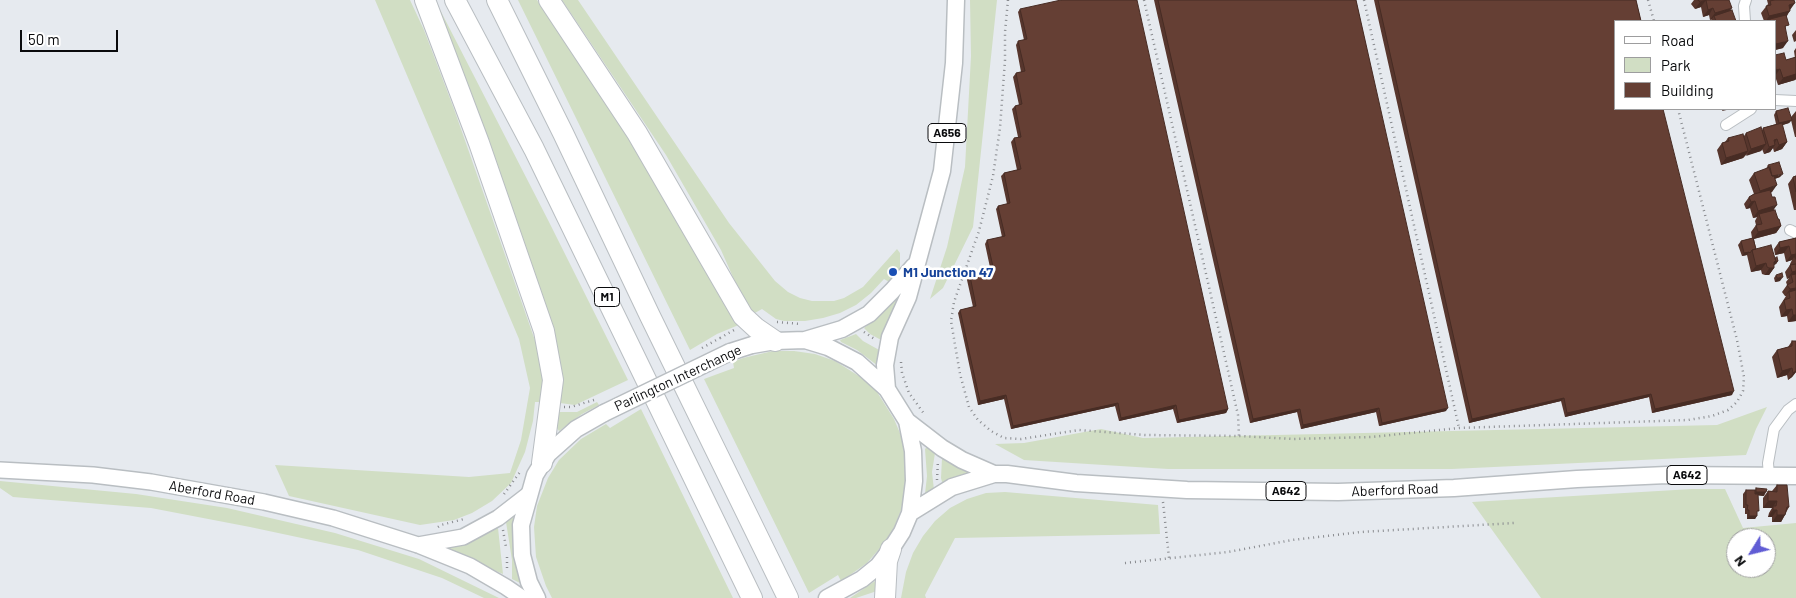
<!DOCTYPE html>
<html>
<head>
<meta charset="utf-8">
<style>
	body { margin:0 }
	#map { position:relative; width:1796px; height:598px; overflow:hidden; background:#e6eaef; font-family:Barlow,sans-serif }
	canvas { display:block }
	.legend { position:absolute; left:1614px; top:20px; width:162px; height:90px; box-sizing:border-box; background:#fff; border:1px solid #9d9d9e; margin:0; padding:6px 9px; list-style:none; font-size:15px; color:#0a0b0d }
	.legend li { display:flex; align-items:center; gap:10px; height:25px }
	.legend b { width:25px; border:1px solid #9d9d9e }
	.north { position:absolute; left:1726px; top:528px; width:50px; height:50px; box-sizing:border-box; background:#fff; border:1px solid #9d9d9e; border-radius:50%; rotate:234deg; font-size:14px; font-weight:700; line-height:20px; text-align:center; color:#0a0b0d }
	.north::after { content:''; display:block; margin:auto; width:18px; height:22px; background:#605cd4; clip-path:polygon(50% 0,100% 100%,50% 72%,0 100%) }
	.scale { position:absolute; left:20px; top:30px; width:98px; height:22px; box-sizing:border-box; border:2px solid #0a0b0d; border-top:0; padding-left:6px; font-size:15px; line-height:18px; white-space:nowrap; color:#0a0b0d; -webkit-text-stroke:4px #fff; paint-order:stroke }
</style>
</head>
<body>
<div id="map">
<canvas width="1796" height="598"></canvas>
<ul class="legend">
<li><b style="height:6px;background:#fff"></b>Road</li>
<li><b style="height:14px;background:#d1dec4"></b>Park</li>
<li><b style="height:14px;background:#653f34"></b>Building</li>
</ul>
<div class="north">N</div>
<div class="scale">50 m</div>
</div>
<script>
const ctx = document.querySelector('canvas').getContext('2d');
ctx.lineJoin = 'round';
function paint(path, color) { ctx.fillStyle = color; ctx.fill(path, 'evenodd'); }
const toPath = rows => new Path2D(rows.map(r => 'M' + r).join(''));
function trace(path, color, width, dash) { ctx.strokeStyle = color; ctx.lineWidth = width; ctx.lineCap = dash ? 'butt' : 'round'; ctx.setLineDash(dash || []); ctx.stroke(path); }
function write(font, color, halo, rows, align = 'center') {
  ctx.font = font + ' Barlow,sans-serif'; ctx.lineWidth = 5; ctx.setLineDash([]); ctx.textBaseline = 'middle'; ctx.strokeStyle = halo; ctx.fillStyle = color; for (const [text, x, y, turn = 0] of rows) {
    ctx.save(); ctx.translate(x, y); ctx.rotate((+turn || 0) * Math.PI / 180); ctx.textAlign = isNaN(turn) ? turn : align; if (halo) ctx.strokeText(text, 0, 0); ctx.fillText(text, 0, 0); ctx.restore();
  }
}
paint(toPath([
	[375,0,410,0,424,30,454,109,538,349,540,349,545,402,535,402,533,421,525,452,511,483,492,501,472,513,454,520,420,525,289,496,275,465,469,477,510,473,521,440,530,388,519,339],
	[435,0,548,220,628,380,575,405,560,403,561,388],
	[518,0,537,0,641,156,741,324,717,334,690,350],
	[562,0,578,0,729,223,775,281,788,292,800,298,812,301,834,301,844,298,863,287,897,249,900,253,900,269,891,283,884,279,871,293,856,305,840,313,823,318,805,321,784,321,776,319,762,309,753,314,740,293,721,250,666,155],
	[970,0,997,0,973,227,943,288,930,299,947,247,965,167,971,56],
	[905,284,883,341,870,334,864,328,887,308],
	[856,334,863,341,881,351,878,366,857,350,841,342,840,340],
	[773,351,794,351,815,354,835,361,862,378,877,392,894,419,902,438,906,459,907,480,901,510,893,530,881,547,867,563,850,575,841,581,838,575,809,593,704,379,734,368,733,362,743,358],
	[597,402,599,405,582,414,559,431,557,428,559,412,577,412],
	[1767,407,1756,429,1746,455,1452,469,1168,469,1024,460,995,444,1024,443,1101,429,1143,438,1717,425],
	[641,409,733,598,552,598,546,586,536,557,534,527,537,506,548,478,559,460,581,439,606,424,610,428],
	[927,447,935,453,932,472,934,490,926,495,925,494,927,476,925,449],
	[942,458,950,462,977,472,943,486,941,478],
	[0,481,136,494,227,508,335,533,419,559,499,598,484,598,442,578,358,550,250,527,151,508,13,497,0,488],
	[1692,489,1725,489,1743,528,1796,523,1796,598,1541,598,1472,502],
	[1736,538,1766,538,1766,568,1736,568],
	[1005,492,1158,505,1160,534,955,538,925,595,926,598,901,598,906,572,913,553,923,536,935,521,950,508,967,499,986,493],
	[513,517,515,518,522,582,520,583,512,579,512,560,506,522],
	[498,528,503,574,433,545,471,540],
	[878,579,880,590,856,598,850,598]
]), '#d1dec4');
const street = toPath([
	[1745,21,1744,6,1746,0],
	[1775,100,1796,101],
	[1726,125,1751,109],
	[1790,230,1796,233],
	[1769,476,1768,463,1774,429,1788,410,1796,404]
]);
const secondary = toPath([
	[0,470,93,475,151,482,264,502,333,518,418,545,470,566,506,587,522,598],
	[418,545,463,537,498,518,529,494]
]);
const primary = toPath([
	[805,340,842,329,869,314,892,291,914,266],
	[730,352,752,345,775,341,805,340,828,347,857,362,887,389,907,421,913,451,914,481,910,513,902,532,891,549,878,566,862,579,827,598],
	[887,389,885,365,890,337,908,297,942,171,954,63,956,0],
	[907,421,942,448,962,460,994,474],
	[910,513,952,487,994,474,1007,474,1076,483,1187,490,1338,492,1454,488,1577,479,1667,475,1796,476],
	[537,598,529,582,522,555,521,525,535,475,548,454,576,429,604,413]
]);
const highway = toPath([
	[425,0,479,143,544,331,553,380,542,463],
	[455,0,534,149,752,598],
	[497,0,563,133,650,316,788,598],
	[549,0,637,133,743,316,756,328,775,341],
	[885,598,887,561,891,549]
]);
trace(street, '#b9bec2', 12);
trace(secondary, '#b9bec2', 18);
trace(primary, '#b9bec2', 19);
trace(highway, '#b9bec2', 22);
trace(toPath([
	[1008,0,1005,32,1005,60,1000,128,993,176,979,231,954,302,951,321,960,374,969,407,978,420,991,431,1004,438,1021,439,1079,430,1145,435,1239,436,1294,439,1371,437,1459,428,1688,420,1712,416,1728,410,1737,402,1743,391,1744,377,1737,340,1678,109],
	[1144,0,1238,415,1239,436],
	[1364,0,1459,428],
	[1648,0,1654,21],
	[777,322,801,324],
	[864,332,876,340],
	[720,338,734,330],
	[901,362,902,373,909,393,925,415],
	[564,407,571,407,597,399],
	[937,480,938,460],
	[504,494,520,472],
	[1163,502,1169,558],
	[438,527,441,525,464,519],
	[503,530,506,547],
	[507,557,507,572],
	[1125,563,1228,552,1292,540,1361,532,1514,523]
]), '#898b8f', 2.5, [1, 4]);
trace(street, '#fff', 10);
trace(secondary, '#fff', 15);
trace(primary, '#fff', 16);
trace(highway, '#fff', 20);
const primaryBridge = toPath([
	[604,413,730,352]
]);
trace(primaryBridge, '#b9bec2', 19, []);
trace(toPath([
	[702,348,720,338]
]), '#898b8f', 2.5, [1, 4]);
trace(primaryBridge, '#fff', 16);
paint(toPath([
	[1154,0,1356,0,1446,411,1379,426,1376,412,1301,429,1297,412,1250,423],
	[1374,0,1636,0,1732,395,1652,413,1649,397,1565,417,1561,401,1469,423],
	[1694,0,1729,0,1730,11,1736,21,1710,21,1712,19,1710,20,1709,15,1703,17,1701,7,1695,9,1691,4],
	[1767,0,1794,0,1787,16,1783,48,1775,50,1775,21,1764,21,1761,13,1768,4],
	[1020,9,1228,409,1226,413,1177,423,1173,409,1119,421,1115,406,1011,429,1004,399,978,405,958,313,960,310,973,307,967,280,970,276,991,272,985,244,987,240,1002,237,996,209,998,206,1007,204,1001,176,1004,173,1017,170,1011,142,1014,138,1018,137,1012,109,1015,106,1019,105,1013,77,1016,73,1021,72,1016,45,1018,41,1024,40,1018,12],
	[1796,30,1796,41,1794,42,1792,35],
	[1796,48,1796,79,1795,80,1778,85,1775,76,1775,55,1786,60,1795,58,1794,51],
	[1776,111,1791,117,1796,111,1796,137,1795,137,1791,120,1789,123,1782,125,1787,142,1782,149,1774,152,1773,148,1770,152,1764,154,1762,149,1761,151,1746,155,1743,158,1721,165,1717,150,1722,143,1725,142,1728,138,1744,136,1746,133,1762,130,1763,128,1776,124,1774,115],
	[1768,165,1780,177,1775,179,1772,192,1770,193,1774,210,1778,219,1781,226,1776,233,1754,239,1756,249,1778,261,1776,264,1774,265,1774,268,1769,275,1765,275,1762,274,1761,270,1751,272,1747,255,1742,256,1738,245,1741,241,1752,238,1751,232,1756,225,1755,221,1757,217,1753,218,1750,208,1746,209,1744,204,1749,197,1754,194,1749,180,1754,173,1766,169],
	[1796,176,1796,210,1794,210,1788,184,1793,177],
	[1796,238,1796,321,1788,322,1787,316,1781,317,1779,307,1786,296,1785,296,1782,292,1787,285,1786,282,1789,278,1787,279,1785,272,1790,265,1790,264,1792,260,1786,262,1784,253,1775,255,1774,249,1779,242],
	[1776,275,1780,281,1775,282,1774,278],
	[1792,341,1796,372,1792,377,1788,380,1787,375,1777,378,1772,357,1777,350,1788,347],
	[1777,485,1789,507,1781,522,1772,522,1772,517,1768,517,1769,513,1772,508,1763,508,1763,498,1768,491,1772,491],
	[1756,488,1764,496,1758,495,1757,514,1755,519,1747,519,1747,514,1745,514,1745,508,1743,508,1743,494,1746,490,1755,490]
]), '#57362d');
paint(toPath([
	[1706,0,1701,7,1695,9,1700,2],
	[1795,3,1790,10,1789,5],
	[1713,8,1709,15,1703,17,1708,10],
	[1732,8,1727,15,1714,16,1712,19,1710,20,1715,13],
	[1790,11,1785,18,1770,19,1768,21,1766,21,1769,16],
	[1788,41,1783,48,1775,50,1775,46,1776,44],
	[1780,69,1775,76,1775,72,1776,70],
	[1796,74,1796,79,1795,80,1778,85,1783,78],
	[1723,109,1731,109,1722,111],
	[1792,120,1789,123,1777,127,1779,123],
	[1777,139,1773,146,1775,145,1770,152,1764,154,1774,140],
	[1787,142,1782,149,1774,152,1779,145],
	[1766,144,1761,151,1746,156,1751,149],
	[1748,151,1743,158,1721,165,1726,158],
	[1783,174,1780,177,1767,181,1769,178],
	[1777,185,1772,192,1755,198,1760,191],
	[1755,201,1750,208,1746,209,1751,202],
	[1777,205,1772,212,1759,214,1757,217,1753,218,1758,211],
	[1781,226,1776,233,1753,239,1758,232],
	[1789,246,1784,253,1775,255,1780,248],
	[1749,252,1747,255,1742,256,1744,253],
	[1796,254,1796,260,1794,257,1792,260,1786,262,1791,255],
	[1778,261,1776,264,1773,265,1774,268,1769,275,1765,275,1773,262],
	[1766,263,1761,270,1751,272,1756,266],
	[1796,271,1796,277,1791,275,1789,278,1787,279,1792,272],
	[1783,277,1780,281,1775,282,1777,278],
	[1796,288,1796,293,1789,292,1785,296,1790,289],
	[1792,309,1787,316,1781,317,1786,310],
	[1793,315,1796,315,1796,321,1788,322],
	[1796,366,1796,372,1792,377,1788,380,1793,373],
	[1792,368,1787,375,1777,378,1782,371],
	[1734,391,1732,395,1652,413,1655,409],
	[1651,394,1649,397,1565,417,1567,413],
	[1006,395,1004,399,978,405,980,401],
	[1564,398,1561,401,1469,423,1472,419],
	[1118,403,1115,406,1011,429,1013,426],
	[1176,405,1173,409,1119,421,1121,418],
	[1379,408,1376,412,1301,429,1303,425],
	[1448,408,1446,411,1379,426,1382,423],
	[1228,409,1226,413,1177,423,1179,420],
	[1300,409,1297,412,1250,423,1253,419],
	[1756,492,1766,492,1764,496,1753,495],
	[1768,501,1777,501,1772,508,1763,508],
	[1773,510,1777,510,1772,517,1768,517],
	[1777,515,1785,515,1781,522,1772,522],
	[1749,516,1757,516,1755,519,1747,519]
]), '#472c24');
const building = toPath([
	[1061,0,1137,0,1228,409,1179,420,1176,405,1121,418,1118,403,1013,426,1006,395,980,401,960,310,976,306,970,276,994,271,987,240,1005,236,998,206,1010,203,1004,173,1021,169,1014,138,1021,137,1015,106,1022,104,1016,73,1025,71,1018,41,1027,39,1020,9,1061,0],
	[1158,0,1356,0,1448,408,1382,423,1379,408,1303,425,1300,409,1253,419,1158,0],
	[1378,0,1636,0,1641,21,1615,21,1615,109,1663,109,1734,391,1655,409,1651,394,1567,413,1564,398,1472,419,1378,0],
	[1698,0,1729,0,1732,8,1715,13,1713,8,1708,10,1706,0,1700,2,1698,0],
	[1774,0,1794,0,1795,3,1789,5,1790,11,1769,16,1766,6,1771,5,1770,1,1774,0],
	[1732,10,1736,21,1716,21,1714,16,1732,10],
	[1786,15,1789,25,1785,26,1788,41,1776,44,1775,40,1775,21,1770,21,1770,19,1786,15],
	[1784,53,1786,60,1796,57,1796,74,1783,78,1780,69,1776,70,1775,64,1775,55,1784,53],
	[1788,108,1792,120,1779,123,1776,111,1788,108],
	[1782,123,1787,142,1779,145,1777,139,1774,140,1775,145,1769,147,1763,128,1782,123],
	[1761,127,1766,144,1751,149,1746,133,1761,127],
	[1743,134,1748,151,1726,158,1722,143,1729,141,1728,138,1743,134],
	[1779,162,1783,174,1772,176,1768,165,1779,162],
	[1770,167,1772,176,1774,176,1777,185,1760,191,1754,173,1770,167],
	[1796,176,1796,192,1793,177,1796,176],
	[1770,190,1772,197,1775,197,1777,205,1758,211,1755,201,1751,202,1749,197,1754,194,1770,190],
	[1775,210,1778,219,1779,219,1781,226,1758,232,1756,225,1762,224,1759,214,1775,210],
	[1753,238,1756,249,1752,250,1750,253,1749,252,1744,253,1741,241,1753,238],
	[1796,238,1796,254,1791,255,1789,246,1780,248,1779,242,1796,238],
	[1771,245,1776,262,1774,262,1774,268,1769,268,1767,267,1766,263,1756,266,1752,250,1771,245],
	[1777,257,1778,261,1774,262,1776,262,1775,258,1777,257],
	[1796,264,1796,271,1792,272,1790,265,1796,264],
	[1782,273,1783,277,1777,278,1776,275,1782,273],
	[1796,274,1796,288,1790,289,1787,285,1793,282,1791,275,1796,274],
	[1796,290,1796,315,1793,315,1792,309,1786,310,1784,300,1790,298,1789,292,1796,290],
	[1792,341,1796,341,1796,371,1793,373,1792,368,1782,371,1777,350,1792,346,1792,341],
	[1777,485,1787,485,1789,507,1787,507,1785,515,1777,515,1777,510,1773,510,1773,506,1776,506,1777,501,1768,501,1768,491,1777,492,1777,485],
	[1756,488,1767,489,1766,492,1756,492,1756,488],
	[1746,490,1755,490,1755,494,1758,494,1759,511,1757,511,1757,516,1749,516,1749,510,1747,510,1748,505,1746,505,1746,490]
]);
paint(building, '#653f34');
trace(building, '#472c24', 1);
for (const [x, y, r, color] of [
	[893,272,5,"#1a4fb4"]
]) { const dot = new Path2D(); dot.arc(x, y, r, 0, 2 * Math.PI); ctx.fillStyle = color; ctx.fill(dot); trace(dot, '#fff', 2); }
for (const [x, y, w] of [
	[947,133,38],
	[607,297,25],
	[1687,475,40],
	[1286,491,40]
]) { const box = new Path2D(); box.roundRect(x - w / 2, y - 9.5, w, 19, 4); ctx.fillStyle = '#fff'; ctx.fill(box); trace(box, '#0a0b0d', 1); }
write('bold 12px', '#0a0b0d', null, [
	["A656",947,133],
	["M1",607,297],
	["A642",1687,475],
	["A642",1286,491]
]);
write('bold 14px', '#164399', '#fff', [
	["M1 Junction 47",903,272]
], 'left');
write('14px', '#0a0b0d', '#fff', [
	["Parlington Interchange",678,378,-25],
	["Aberford Road",1395,490,-2],
	["Aberford Road",212,493,10]
]);
</script>
</body>
</html>
